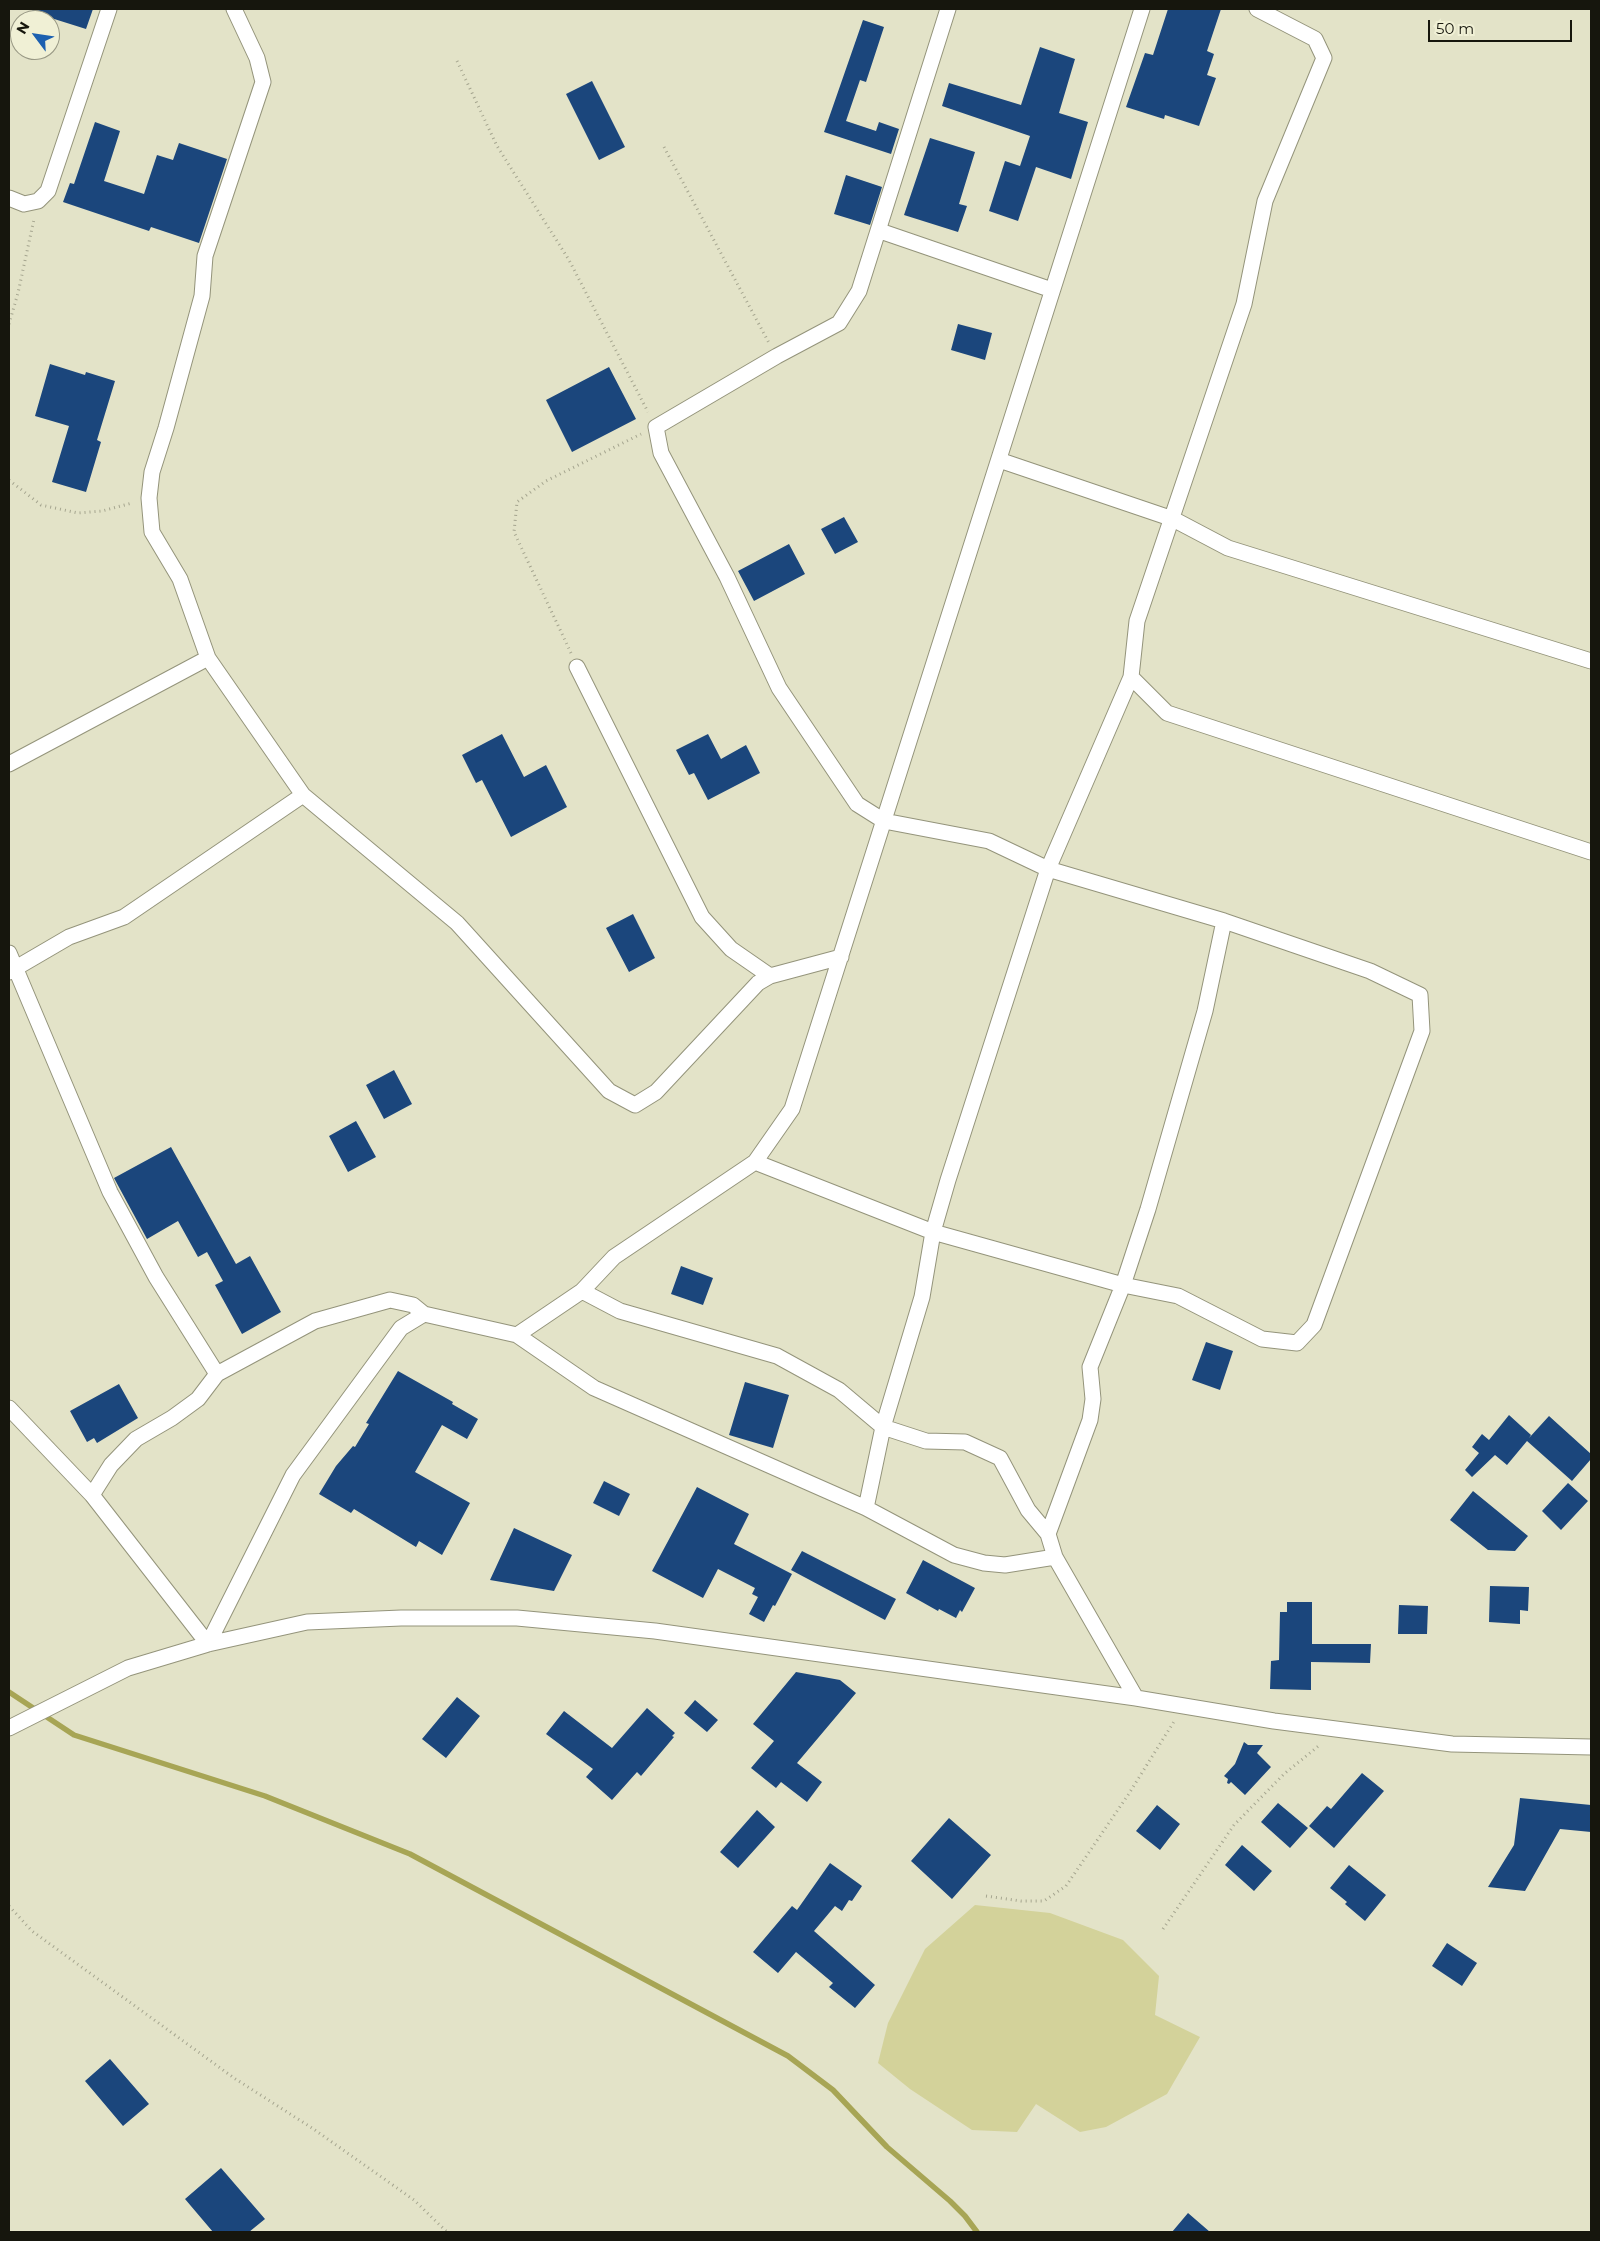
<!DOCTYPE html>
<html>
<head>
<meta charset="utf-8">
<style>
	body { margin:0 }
	#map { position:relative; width:1600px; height:2241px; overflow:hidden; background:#e3e3c8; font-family:Montserrat,sans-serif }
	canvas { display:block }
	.frame { position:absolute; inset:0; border:10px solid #16160d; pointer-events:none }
	.north { position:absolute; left:10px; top:10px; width:50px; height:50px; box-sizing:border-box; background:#f0f0d5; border:1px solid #999985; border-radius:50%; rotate:301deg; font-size:14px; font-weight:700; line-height:20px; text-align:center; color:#16160d }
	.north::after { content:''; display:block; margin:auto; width:18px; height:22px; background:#1c60b0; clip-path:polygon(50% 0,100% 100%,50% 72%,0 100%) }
	.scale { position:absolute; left:1428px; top:20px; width:144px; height:22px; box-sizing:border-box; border:2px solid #16160d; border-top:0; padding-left:6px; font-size:15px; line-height:18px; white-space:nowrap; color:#16160d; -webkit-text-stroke:4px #f0f0d5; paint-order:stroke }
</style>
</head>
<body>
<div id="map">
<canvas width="1600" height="2241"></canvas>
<div class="frame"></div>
<div class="north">N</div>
<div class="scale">50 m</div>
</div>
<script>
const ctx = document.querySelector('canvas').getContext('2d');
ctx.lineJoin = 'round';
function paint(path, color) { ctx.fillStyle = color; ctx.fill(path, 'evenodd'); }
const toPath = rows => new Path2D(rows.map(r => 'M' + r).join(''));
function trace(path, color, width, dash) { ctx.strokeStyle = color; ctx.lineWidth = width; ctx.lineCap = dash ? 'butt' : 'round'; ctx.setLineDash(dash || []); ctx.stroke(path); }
paint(toPath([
	[975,1905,1050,1913,1123,1940,1159,1976,1155,2015,1200,2037,1167,2094,1106,2127,1080,2132,1036,2104,1017,2132,972,2130,910,2089,878,2063,888,2023,925,1949]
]), '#d3d29a');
trace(toPath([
	[9,1692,74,1735,265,1796,410,1854,788,2056,833,2090,887,2147,950,2201,965,2216,977,2232]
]), '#a7a555', 5.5);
paint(toPath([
	[33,9,93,9,86,29,32,12],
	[1168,9,1221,9,1207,51,1214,54,1207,75,1216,78,1199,126,1165,115,1164,119,1126,107,1145,53,1153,55],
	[863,20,884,27,866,82,860,80,846,121,876,131,879,122,899,129,891,154,824,132],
	[1040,47,1075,59,1059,113,1088,122,1071,179,1036,167,1018,221,989,211,1005,161,1020,166,1030,136,942,106,949,83,1021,105],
	[592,81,625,147,599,160,566,94],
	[95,122,120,131,104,181,144,194,157,155,173,160,179,143,227,159,199,243,151,227,149,231,63,202,70,183,74,184],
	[930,138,975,152,959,204,967,206,958,232,904,215],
	[846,175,882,187,870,225,834,214],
	[958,324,992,333,985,360,951,350],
	[50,364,85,375,86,372,115,381,97,440,101,442,86,492,52,482,69,426,35,416],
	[609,367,636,419,572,452,546,400],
	[844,517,858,542,835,554,821,529],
	[789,544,805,574,754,601,738,571],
	[502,734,524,777,546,765,567,807,511,837,482,780,476,783,462,755],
	[708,734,721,759,746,745,760,773,708,800,694,773,689,775,676,750],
	[633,914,655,958,629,972,606,928],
	[394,1070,412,1104,384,1119,366,1085],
	[356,1121,376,1157,348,1172,329,1136],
	[171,1147,236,1264,250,1256,281,1312,242,1334,215,1285,223,1281,207,1252,198,1257,178,1221,147,1239,114,1178],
	[681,1266,713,1278,703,1305,671,1294],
	[1206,1342,1233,1351,1220,1390,1192,1380],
	[398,1371,453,1402,452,1404,478,1419,467,1439,442,1425,415,1472,470,1503,442,1555,419,1541,416,1547,354,1509,351,1513,319,1494,336,1466,353,1446,355,1447,369,1424,366,1423],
	[745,1382,789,1395,773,1448,729,1435],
	[119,1384,138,1418,97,1443,94,1438,87,1442,70,1411],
	[1509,1415,1531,1435,1529,1438,1549,1416,1591,1454,1591,1459,1572,1481,1527,1441,1507,1465,1495,1455,1472,1477,1465,1470,1479,1453,1472,1447,1482,1434,1489,1440],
	[604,1481,630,1494,619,1516,593,1503],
	[1568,1483,1588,1501,1561,1530,1542,1511],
	[697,1487,749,1514,734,1544,792,1574,775,1606,773,1605,764,1622,749,1614,758,1597,752,1594,755,1588,718,1569,703,1598,652,1571],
	[1473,1491,1528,1536,1515,1551,1488,1550,1450,1520],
	[514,1528,572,1555,554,1591,490,1580],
	[802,1551,896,1599,885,1620,791,1570],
	[923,1560,975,1588,962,1612,960,1610,956,1618,939,1609,938,1611,906,1593],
	[1490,1586,1529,1587,1528,1611,1520,1610,1520,1624,1489,1622],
	[1287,1602,1312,1602,1312,1644,1371,1644,1370,1663,1311,1662,1311,1690,1270,1689,1271,1661,1279,1660,1280,1612,1287,1612],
	[1399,1605,1428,1606,1427,1634,1398,1634],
	[796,1672,840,1680,856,1693,797,1763,822,1782,807,1802,781,1782,776,1788,751,1768,774,1741,753,1724],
	[457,1697,480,1716,446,1758,422,1739],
	[695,1700,718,1720,707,1732,684,1713],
	[647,1708,675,1733,672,1736,674,1737,641,1776,637,1772,612,1800,586,1777,593,1769,546,1734,564,1711,612,1748],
	[1244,1742,1248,1745,1263,1745,1257,1753,1271,1767,1245,1795,1231,1782,1229,1784,1227,1783,1228,1779,1224,1776,1235,1764],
	[1362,1773,1384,1791,1334,1848,1309,1826,1327,1806,1331,1809],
	[1520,1798,1591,1805,1591,1832,1560,1829,1525,1891,1488,1887,1514,1845],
	[1278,1803,1308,1828,1290,1848,1261,1822],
	[1157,1805,1180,1824,1160,1850,1136,1831],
	[757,1810,775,1827,738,1868,720,1852],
	[949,1818,991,1855,952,1899,911,1861],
	[1242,1845,1272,1871,1254,1891,1225,1865],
	[830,1863,862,1886,852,1901,849,1900,842,1911,835,1906,814,1931,875,1985,855,2008,829,1987,833,1983,796,1952,778,1973,753,1952,792,1906,797,1910],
	[1349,1865,1386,1895,1365,1921,1345,1904,1347,1902,1330,1888],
	[1447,1943,1477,1963,1462,1986,1432,1966],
	[110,2059,149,2104,123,2126,85,2081],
	[221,2168,265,2219,249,2232,213,2232,185,2199],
	[1188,2213,1210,2232,1172,2232]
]), '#1b467c');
const minor = toPath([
	[234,9,257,58,263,82,205,256,202,296,166,428,152,472,149,498,152,532,180,579,208,658,303,795,457,923,609,1091,635,1105,656,1092,758,983,770,976,841,957],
	[948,9,859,291,839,323,777,356,656,427,661,453,727,577,779,688,857,804,884,821,989,841,1048,869,1224,921,1370,971,1420,995,1422,1031,1314,1325,1297,1343,1262,1339,1178,1296,1123,1285,1148,1209,1205,1011,1224,921],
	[1257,9,1315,39,1324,58,1265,201,1244,304,1137,621,1131,677,1167,713,1591,852],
	[9,198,24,204,38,201,48,191,109,9],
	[880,231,1052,290],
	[999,460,1173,519,1228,548,1591,661],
	[577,667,702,917,731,949,770,976],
	[9,764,208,658],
	[9,953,110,1192,156,1277,217,1374],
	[9,972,69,937,124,917,303,795],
	[755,1162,933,1232,1123,1285,1090,1367,1093,1399,1090,1420,1048,1534,1055,1557,1136,1698],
	[582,1291,620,1311,777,1356,839,1390,883,1427,926,1441,965,1442,1000,1458,1028,1510,1048,1534],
	[517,1335,594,1388,866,1508,954,1555,984,1563,1005,1565,1055,1557],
	[9,1408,92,1495,208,1644,293,1475,401,1328,424,1314,517,1335,582,1291,614,1257,755,1162,792,1109,1142,9],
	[92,1495,111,1465,136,1439,172,1418,198,1399,217,1374,315,1321,390,1300,413,1305,424,1314],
	[866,1508,883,1427,922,1297,933,1232,948,1180,1048,869,1131,677],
	[9,1728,128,1668,208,1644,307,1622,401,1618,517,1618,655,1631,1136,1698,1274,1721,1452,1744,1591,1747]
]);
trace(minor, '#94947b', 17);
trace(toPath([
	[457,61,497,146,569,260,648,412],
	[664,147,769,343],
	[9,324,18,293,34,219],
	[9,480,41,505,78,513,102,511,132,503],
	[571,653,514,532,517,502,546,481,641,434],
	[986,1896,1021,1901,1044,1901,1066,1886,1128,1795,1175,1720],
	[9,1906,32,1931,234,2078,312,2128,414,2200,447,2232],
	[1163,1929,1234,1825,1284,1774,1321,1744]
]), '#a5a58f', 3, [1, 4]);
trace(minor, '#fff', 15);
</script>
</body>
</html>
